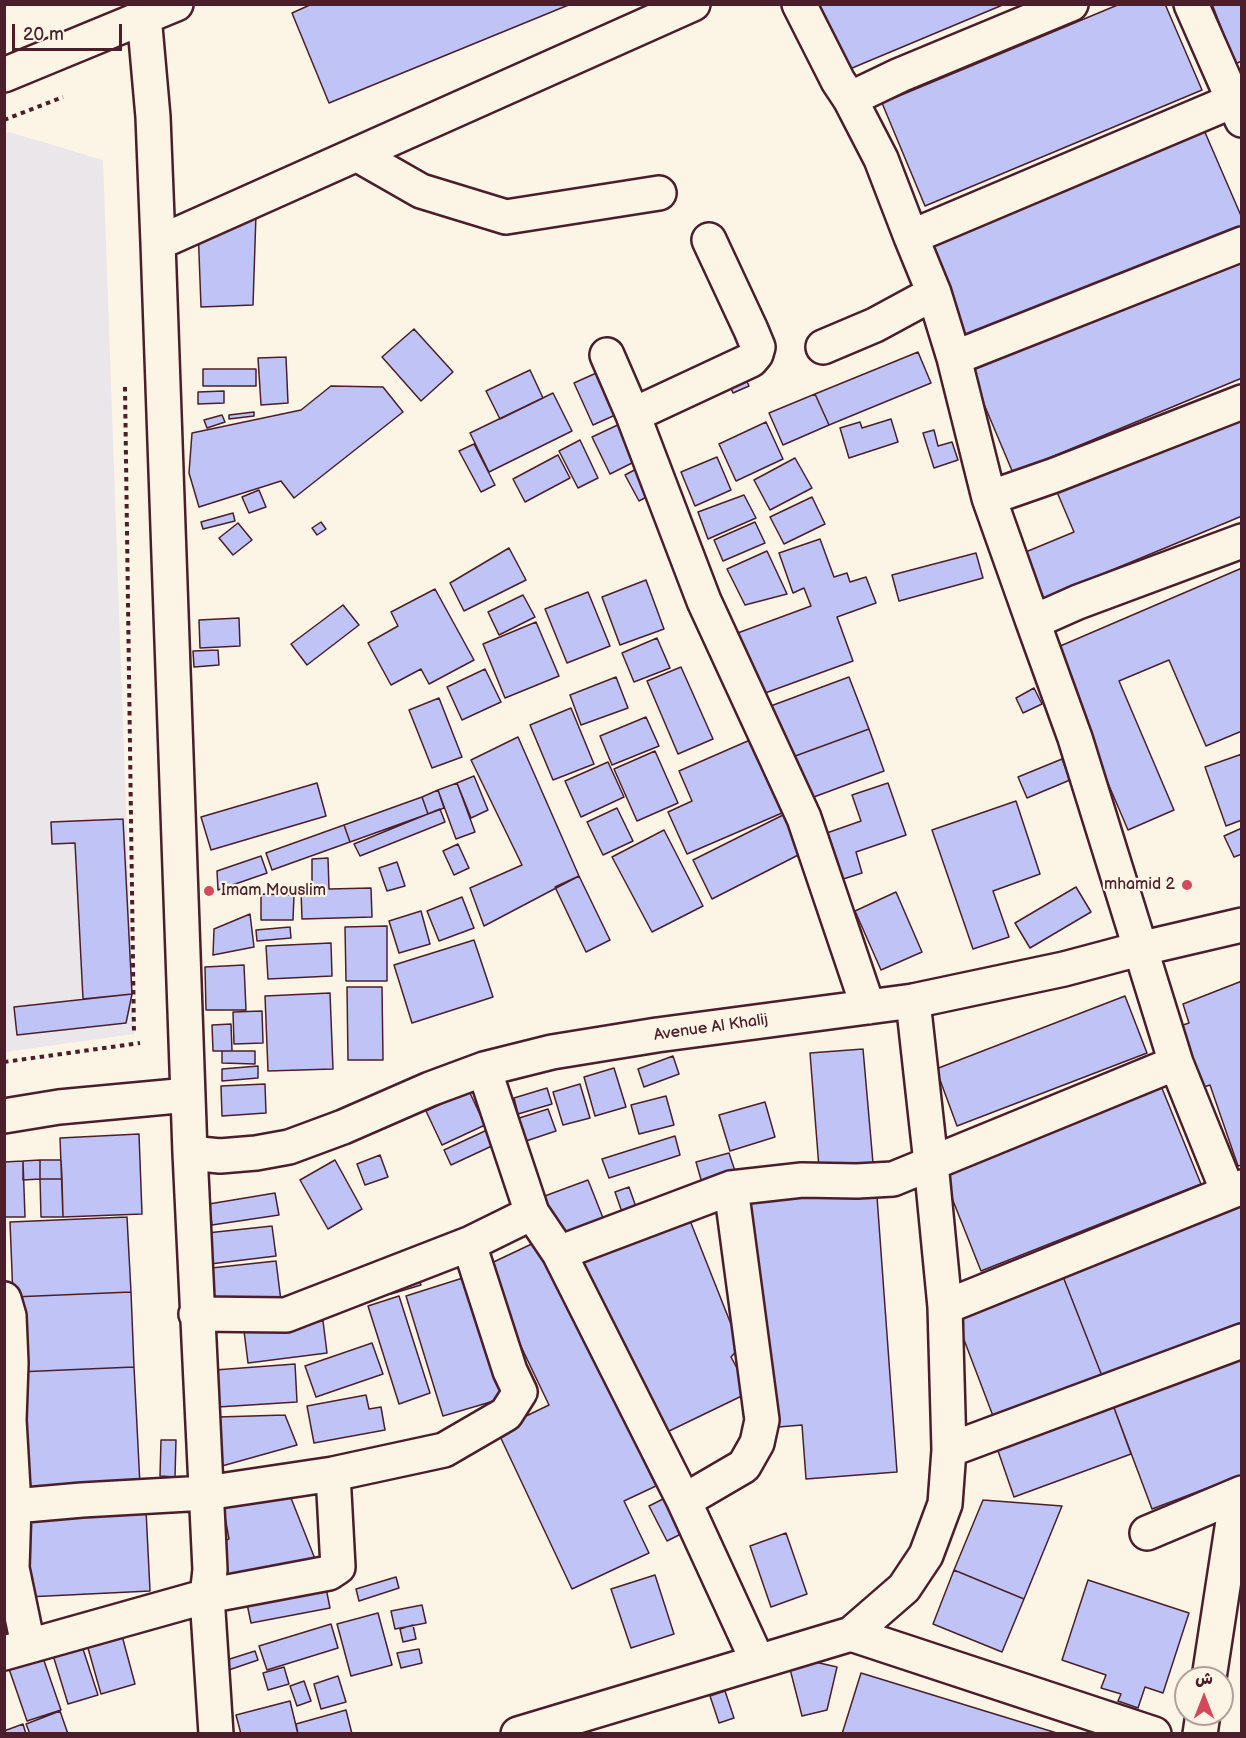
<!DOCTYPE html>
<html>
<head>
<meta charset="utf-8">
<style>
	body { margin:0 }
	#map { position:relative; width:1246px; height:1738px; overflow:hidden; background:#fcf5e5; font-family:"Balsamiq Sans","Playpen Sans Arabic",sans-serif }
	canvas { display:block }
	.frame { position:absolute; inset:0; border:6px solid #4a1f2b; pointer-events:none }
	.north { position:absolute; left:1174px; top:1666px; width:60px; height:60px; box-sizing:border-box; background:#fcf5e5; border:2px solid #b59f9b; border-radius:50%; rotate:0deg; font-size:16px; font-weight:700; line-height:24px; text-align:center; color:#4a1f2b }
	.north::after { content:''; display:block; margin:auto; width:21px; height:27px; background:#d1495b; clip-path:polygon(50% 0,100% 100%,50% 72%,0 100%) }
	.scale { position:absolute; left:12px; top:24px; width:110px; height:27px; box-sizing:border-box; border:3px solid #4a1f2b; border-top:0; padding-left:8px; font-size:18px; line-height:21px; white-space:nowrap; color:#4a1f2b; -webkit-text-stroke:4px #fcf5e5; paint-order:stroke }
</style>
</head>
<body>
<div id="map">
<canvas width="1246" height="1738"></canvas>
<div class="frame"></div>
<div class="north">ش</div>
<div class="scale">20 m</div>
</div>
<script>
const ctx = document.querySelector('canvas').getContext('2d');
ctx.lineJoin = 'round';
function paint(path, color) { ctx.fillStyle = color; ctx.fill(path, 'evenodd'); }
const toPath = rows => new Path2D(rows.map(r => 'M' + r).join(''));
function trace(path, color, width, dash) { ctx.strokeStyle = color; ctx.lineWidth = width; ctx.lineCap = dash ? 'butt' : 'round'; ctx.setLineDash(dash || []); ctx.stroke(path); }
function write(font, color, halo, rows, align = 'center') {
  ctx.font = font + ' "Balsamiq Sans",sans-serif'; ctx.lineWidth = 4.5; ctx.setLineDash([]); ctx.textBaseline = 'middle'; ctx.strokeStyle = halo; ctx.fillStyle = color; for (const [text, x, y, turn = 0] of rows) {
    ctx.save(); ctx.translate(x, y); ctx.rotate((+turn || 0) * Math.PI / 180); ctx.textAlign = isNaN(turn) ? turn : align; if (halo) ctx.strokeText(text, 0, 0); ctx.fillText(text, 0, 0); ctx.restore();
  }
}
paint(toPath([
	[9,132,103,160,134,1034,5,1052,4,134]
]), '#eae6ea');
const building = toPath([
	[312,4,571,4,329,103,292,13,312,4],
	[817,4,1005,4,845,71,817,4],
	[1120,4,1165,4,1202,90,925,206,882,103,1120,4],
	[1212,4,1242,4,1242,61,1235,64,1212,4],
	[1204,130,1242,218,1242,235,971,348,928,246,1204,130],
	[256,214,253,305,201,307,198,227,256,214],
	[1242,258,1242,378,1013,473,970,371,1242,258],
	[414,329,453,372,421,401,382,357,414,329],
	[918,352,931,383,829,425,815,394,918,352],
	[286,357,288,403,261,405,258,358,286,357],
	[741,368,749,386,733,393,725,375,741,368],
	[203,369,256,369,256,386,203,386,203,369],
	[530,370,543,398,500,419,486,391,530,370],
	[603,370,622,412,593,425,574,383,603,370],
	[331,386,383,387,403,412,294,498,281,481,199,507,189,473,192,433,301,410,331,386],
	[224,391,224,403,198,404,198,392,224,391],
	[553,393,572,431,489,472,470,433,553,393],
	[815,394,829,425,783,445,769,413,815,394],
	[254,412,254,416,229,419,229,415,254,412],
	[222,415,225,422,207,428,204,420,222,415],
	[1242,416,1242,516,1035,602,1016,556,1074,532,1057,492,1242,416],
	[891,419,898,442,849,458,840,428,860,422,862,428,891,419],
	[624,422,642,458,610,474,592,437,624,422],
	[766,422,783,459,736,481,719,444,766,422],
	[934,430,938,446,952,442,958,460,934,468,923,433,934,430],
	[580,440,598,478,578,488,559,451,580,440],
	[474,444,495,485,481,492,459,451,474,444],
	[558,455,570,478,525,502,513,479,558,455],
	[717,457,731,490,695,506,681,472,717,457],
	[795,458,812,488,770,510,754,480,795,458],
	[642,466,656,492,639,501,625,475,642,466],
	[259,490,266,507,249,513,242,497,259,490],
	[744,495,756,518,708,539,698,512,744,495],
	[812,497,825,524,784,544,770,517,812,497],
	[233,513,235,521,203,529,201,522,233,513],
	[321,522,326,529,317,535,312,528,321,522],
	[755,522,765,543,723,561,714,540,755,522],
	[238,523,252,540,233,555,219,538,238,523],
	[820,539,834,577,847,573,850,582,866,577,876,603,837,617,853,661,757,696,735,634,811,606,804,588,793,593,779,553,820,539],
	[509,548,526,580,464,611,450,583,509,548],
	[767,551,787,594,745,605,727,569,767,551],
	[976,553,983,578,899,601,892,575,976,553],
	[1242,568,1242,731,1206,746,1169,660,1119,681,1174,810,1128,830,1051,650,1242,568],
	[646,580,664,629,620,645,602,597,646,580],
	[435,589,474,660,429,684,421,669,391,685,368,643,398,626,391,612,435,589],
	[588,592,610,646,567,663,545,609,588,592],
	[523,595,535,617,499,635,488,612,523,595],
	[343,605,359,625,307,665,291,644,343,605],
	[239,618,240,646,200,648,199,620,239,618],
	[536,622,559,676,505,698,483,644,536,622],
	[657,638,670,668,634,682,622,653,657,638],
	[218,650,219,665,194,667,193,651,218,650],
	[681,667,713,739,678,754,647,681,681,667],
	[485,669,501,702,462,720,447,687,485,669],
	[616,677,628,708,581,725,570,695,616,677],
	[849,677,869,729,787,759,768,707,849,677],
	[1034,688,1042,704,1023,713,1016,698,1034,688],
	[439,698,462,757,432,768,409,710,439,698],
	[571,708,594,764,553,780,530,725,571,708],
	[646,717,659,746,612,765,600,736,646,717],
	[869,729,884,771,803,801,787,759,869,729],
	[518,737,579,876,484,926,470,888,522,865,471,760,518,737],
	[750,740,782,813,687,854,668,812,692,801,679,771,750,740],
	[655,751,678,803,637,821,614,769,655,751],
	[1242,754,1242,820,1226,826,1205,767,1242,754],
	[1062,759,1070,780,1027,798,1018,777,1062,759],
	[608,762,624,797,581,817,565,781,608,762],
	[474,776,488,810,471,818,457,783,474,776],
	[317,783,326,816,211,850,201,817,317,783],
	[457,783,475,832,456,839,438,790,457,783],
	[888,783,906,835,856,852,862,873,837,881,821,835,861,821,852,795,888,783],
	[438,790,444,808,428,814,422,797,438,790],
	[422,797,428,814,350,842,344,825,422,797],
	[1016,801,1040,874,993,891,1009,937,973,949,932,830,1016,801],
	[617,808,633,841,603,855,587,822,617,808],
	[440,809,445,822,360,856,354,844,440,809],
	[793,810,812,848,712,899,693,860,793,810],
	[123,819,132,994,83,999,75,843,52,844,51,822,123,819],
	[344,825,350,842,272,870,266,853,344,825],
	[1242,828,1242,854,1234,857,1224,836,1242,828],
	[664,830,703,906,652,932,612,857,664,830],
	[458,844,469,868,454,875,443,851,458,844],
	[261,856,267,873,218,890,217,871,261,856],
	[328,858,329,889,371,888,372,917,302,919,301,891,312,890,312,859,328,858],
	[397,862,405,886,387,891,379,868,397,862],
	[579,876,610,940,586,952,555,887,579,876],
	[1076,887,1091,912,1030,948,1015,923,1076,887],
	[896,892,922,952,881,970,855,911,896,892],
	[261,894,294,895,293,920,261,920,261,894],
	[462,897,474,928,439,941,427,911,462,897],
	[421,911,430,944,399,953,389,921,421,911],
	[250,914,254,947,213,955,214,929,250,914],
	[387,926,387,981,346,981,345,927,387,926],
	[290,927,291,938,257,941,256,930,290,927],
	[474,940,493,997,412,1023,394,965,474,940],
	[331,943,332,976,268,979,266,946,331,943],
	[244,965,246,1010,206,1010,205,967,244,965],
	[1242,981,1242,1165,1238,1166,1210,1085,1195,1090,1174,1028,1189,1023,1183,1004,1242,981],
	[347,987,382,987,383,1060,348,1060,347,987],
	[330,993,333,1069,268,1071,265,996,330,993],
	[132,994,126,1023,17,1035,14,1007,132,994],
	[1125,996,1147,1053,957,1126,936,1069,1125,996],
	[262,1011,263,1043,234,1044,233,1012,262,1011],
	[231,1024,232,1051,213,1051,212,1025,231,1024],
	[863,1049,873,1163,819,1168,810,1053,863,1049],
	[222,1051,255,1051,255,1064,222,1063,222,1051],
	[673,1056,679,1074,644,1087,638,1069,673,1056],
	[258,1066,258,1078,222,1081,222,1069,258,1066],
	[614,1068,626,1107,595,1116,584,1077,614,1068],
	[1159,1081,1201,1184,981,1271,940,1168,1159,1081],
	[265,1084,266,1113,222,1116,221,1086,265,1084],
	[580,1084,590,1118,563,1125,553,1092,580,1084],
	[547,1088,552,1104,518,1114,514,1098,547,1088],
	[469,1091,485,1125,442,1145,426,1111,469,1091],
	[666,1096,674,1125,639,1134,631,1105,666,1096],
	[765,1102,775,1137,730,1151,719,1115,765,1102],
	[548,1109,556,1131,523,1142,516,1119,548,1109],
	[487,1130,494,1145,451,1165,444,1150,487,1130],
	[139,1134,142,1214,63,1217,60,1138,139,1134],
	[675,1136,680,1155,609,1178,602,1159,675,1136],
	[729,1153,738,1180,704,1190,696,1162,729,1153],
	[380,1155,388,1177,365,1185,357,1164,380,1155],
	[40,1160,40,1179,23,1180,23,1161,40,1160],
	[40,1160,61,1160,62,1179,40,1179,40,1160],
	[335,1160,362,1209,328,1229,300,1180,335,1160],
	[23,1161,25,1217,4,1217,4,1162,23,1161],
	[40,1179,62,1179,63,1217,41,1217,40,1179],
	[588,1180,605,1223,558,1240,542,1197,588,1180],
	[876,1183,897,1472,806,1479,802,1425,767,1428,749,1192,876,1183],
	[629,1187,637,1210,623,1215,615,1192,629,1187],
	[275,1193,279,1215,212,1225,209,1204,275,1193],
	[1242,1204,1242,1322,1102,1376,1062,1274,1242,1204],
	[687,1213,740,1347,731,1357,750,1392,663,1434,579,1259,687,1213],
	[127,1217,131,1292,13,1297,10,1222,127,1217],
	[272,1226,276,1256,210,1264,207,1233,272,1226],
	[538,1241,656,1486,624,1501,649,1553,572,1589,497,1430,549,1405,483,1267,538,1241],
	[276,1261,281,1301,215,1308,211,1268,276,1261],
	[1062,1274,1102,1376,993,1416,955,1316,1062,1274],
	[418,1277,421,1285,391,1294,389,1287,418,1277],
	[466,1277,504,1398,443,1416,406,1296,466,1277],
	[131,1292,134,1367,17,1372,13,1297,131,1292],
	[399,1296,430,1393,399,1404,368,1306,399,1296],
	[323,1321,327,1353,248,1363,244,1331,323,1321],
	[372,1343,383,1374,316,1397,305,1366,372,1343],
	[1242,1356,1242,1475,1152,1509,1113,1405,1242,1356],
	[295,1364,297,1402,218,1407,215,1370,295,1364],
	[134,1367,140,1485,22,1490,17,1372,134,1367],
	[366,1395,369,1409,381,1407,385,1430,314,1443,307,1406,366,1395],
	[1113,1405,1131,1454,1014,1497,997,1448,1113,1405],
	[285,1415,297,1445,222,1466,218,1417,285,1415],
	[161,1440,176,1440,175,1477,160,1476,161,1440],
	[289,1493,317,1564,220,1583,217,1543,229,1539,223,1506,289,1493],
	[671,1495,689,1530,667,1541,649,1506,671,1495],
	[983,1500,1062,1506,1024,1599,954,1570,983,1500],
	[146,1510,150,1591,27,1597,24,1515,146,1510],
	[786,1533,807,1594,771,1607,750,1546,786,1533],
	[954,1570,1024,1599,1002,1652,933,1624,954,1570],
	[655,1575,674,1634,631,1648,611,1589,655,1575],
	[396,1577,399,1588,359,1601,356,1589,396,1577],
	[1088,1580,1189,1613,1163,1693,1145,1687,1138,1708,1118,1701,1121,1694,1101,1688,1106,1675,1062,1660,1088,1580],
	[325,1583,330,1608,251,1623,246,1599,325,1583],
	[422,1605,426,1623,395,1629,391,1611,422,1605],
	[378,1613,392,1665,351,1676,337,1624,378,1613],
	[4,1614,13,1640,4,1643,4,1614],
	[331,1624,338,1648,267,1670,259,1646,331,1624],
	[413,1625,416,1639,403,1642,400,1629,413,1625],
	[121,1632,135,1684,101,1694,86,1641,121,1632],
	[81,1643,98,1695,68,1704,52,1652,81,1643],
	[419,1649,422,1663,401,1668,397,1653,419,1649],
	[255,1651,258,1660,220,1673,217,1663,255,1651],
	[42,1655,61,1710,27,1721,8,1666,42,1655],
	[815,1662,837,1667,827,1710,802,1716,790,1669,815,1662],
	[284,1667,289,1684,268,1690,263,1673,284,1667],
	[861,1673,1060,1734,842,1734,861,1673],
	[338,1676,346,1702,321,1709,314,1684,338,1676],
	[304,1681,311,1701,297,1706,290,1686,304,1681],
	[725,1691,734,1718,719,1723,710,1696,725,1691],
	[290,1701,298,1734,241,1734,236,1715,290,1701],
	[346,1710,352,1734,298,1734,296,1724,346,1710],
	[60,1711,68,1734,30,1734,26,1724,60,1711],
	[23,1724,26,1734,4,1734,4,1731,23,1724]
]);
paint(building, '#c0c3f5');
trace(building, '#4a1f2b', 1.5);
const minor = toPath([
	[143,4,153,117,158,243,190,1153,210,1570,207,1596,216,1734],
	[799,4,838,81,850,99],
	[1071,4,900,75,850,99,881,159,911,237,1242,97],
	[1191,4,1242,120],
	[4,75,176,4],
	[358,155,421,191,506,217,659,193],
	[911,237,934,293,954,358],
	[158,243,693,4],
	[1242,244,954,358,989,498,1055,475,1242,402],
	[823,347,875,325,934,293],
	[607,355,633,415,704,601,804,818,868,1007],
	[633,415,751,360,756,354,758,347,751,330,709,240],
	[989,498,1033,622],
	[484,1069,532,1213,559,1253,684,1501,758,1662],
	[4,1116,59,1107,188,1095],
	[190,1153,220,1156,256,1153,289,1147,343,1127,430,1089,484,1069,552,1052,657,1035,913,1001,1064,969,1139,949,1242,925],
	[1228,1192,1176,1063,1075,738,1033,622,1078,602,1242,541],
	[559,1253,731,1188,802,1180,857,1181,893,1179,1176,1063],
	[4,1299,9,1316,11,1363,9,1420,14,1506,12,1568,28,1645],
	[945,1307,1242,1187],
	[196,1314,286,1315,469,1244],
	[949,1450,1242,1341],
	[684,1501,744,1466,757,1443,762,1420,731,1188],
	[4,1509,14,1506,82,1500,206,1493,333,1474,444,1450,506,1414,520,1392,510,1371,469,1244,532,1213],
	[1147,1533,1242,1493],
	[851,1634,1154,1734],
	[4,1653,207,1596,329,1573,338,1567,333,1474],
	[1209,1678,1237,1495],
	[518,1734,851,1634,904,1588,926,1555,945,1504,949,1450,945,1307,931,1163,913,1001],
	[1200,1734,1203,1714]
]);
trace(minor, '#4a1f2b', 38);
trace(toPath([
	[4,120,63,97],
	[125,387,134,1034],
	[4,1062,140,1043]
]), '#4a1f2b', 4, [4.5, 4.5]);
trace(minor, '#fcf5e5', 33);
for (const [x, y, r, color] of [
	[1187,885,6,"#d1495b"],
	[209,891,6,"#d1495b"]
]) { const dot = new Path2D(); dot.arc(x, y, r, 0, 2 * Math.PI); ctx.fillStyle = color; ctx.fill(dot); trace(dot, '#fcf5e5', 2); }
write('16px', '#4a1f2b', '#fcf5e5', [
	["mhamid 2",1175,885],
	["Imam Mouslim",221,891,"left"]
], 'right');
write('16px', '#4a1f2b', '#fcf5e5', [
	["Avenue Al Khalij",711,1028,-8]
]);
</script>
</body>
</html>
